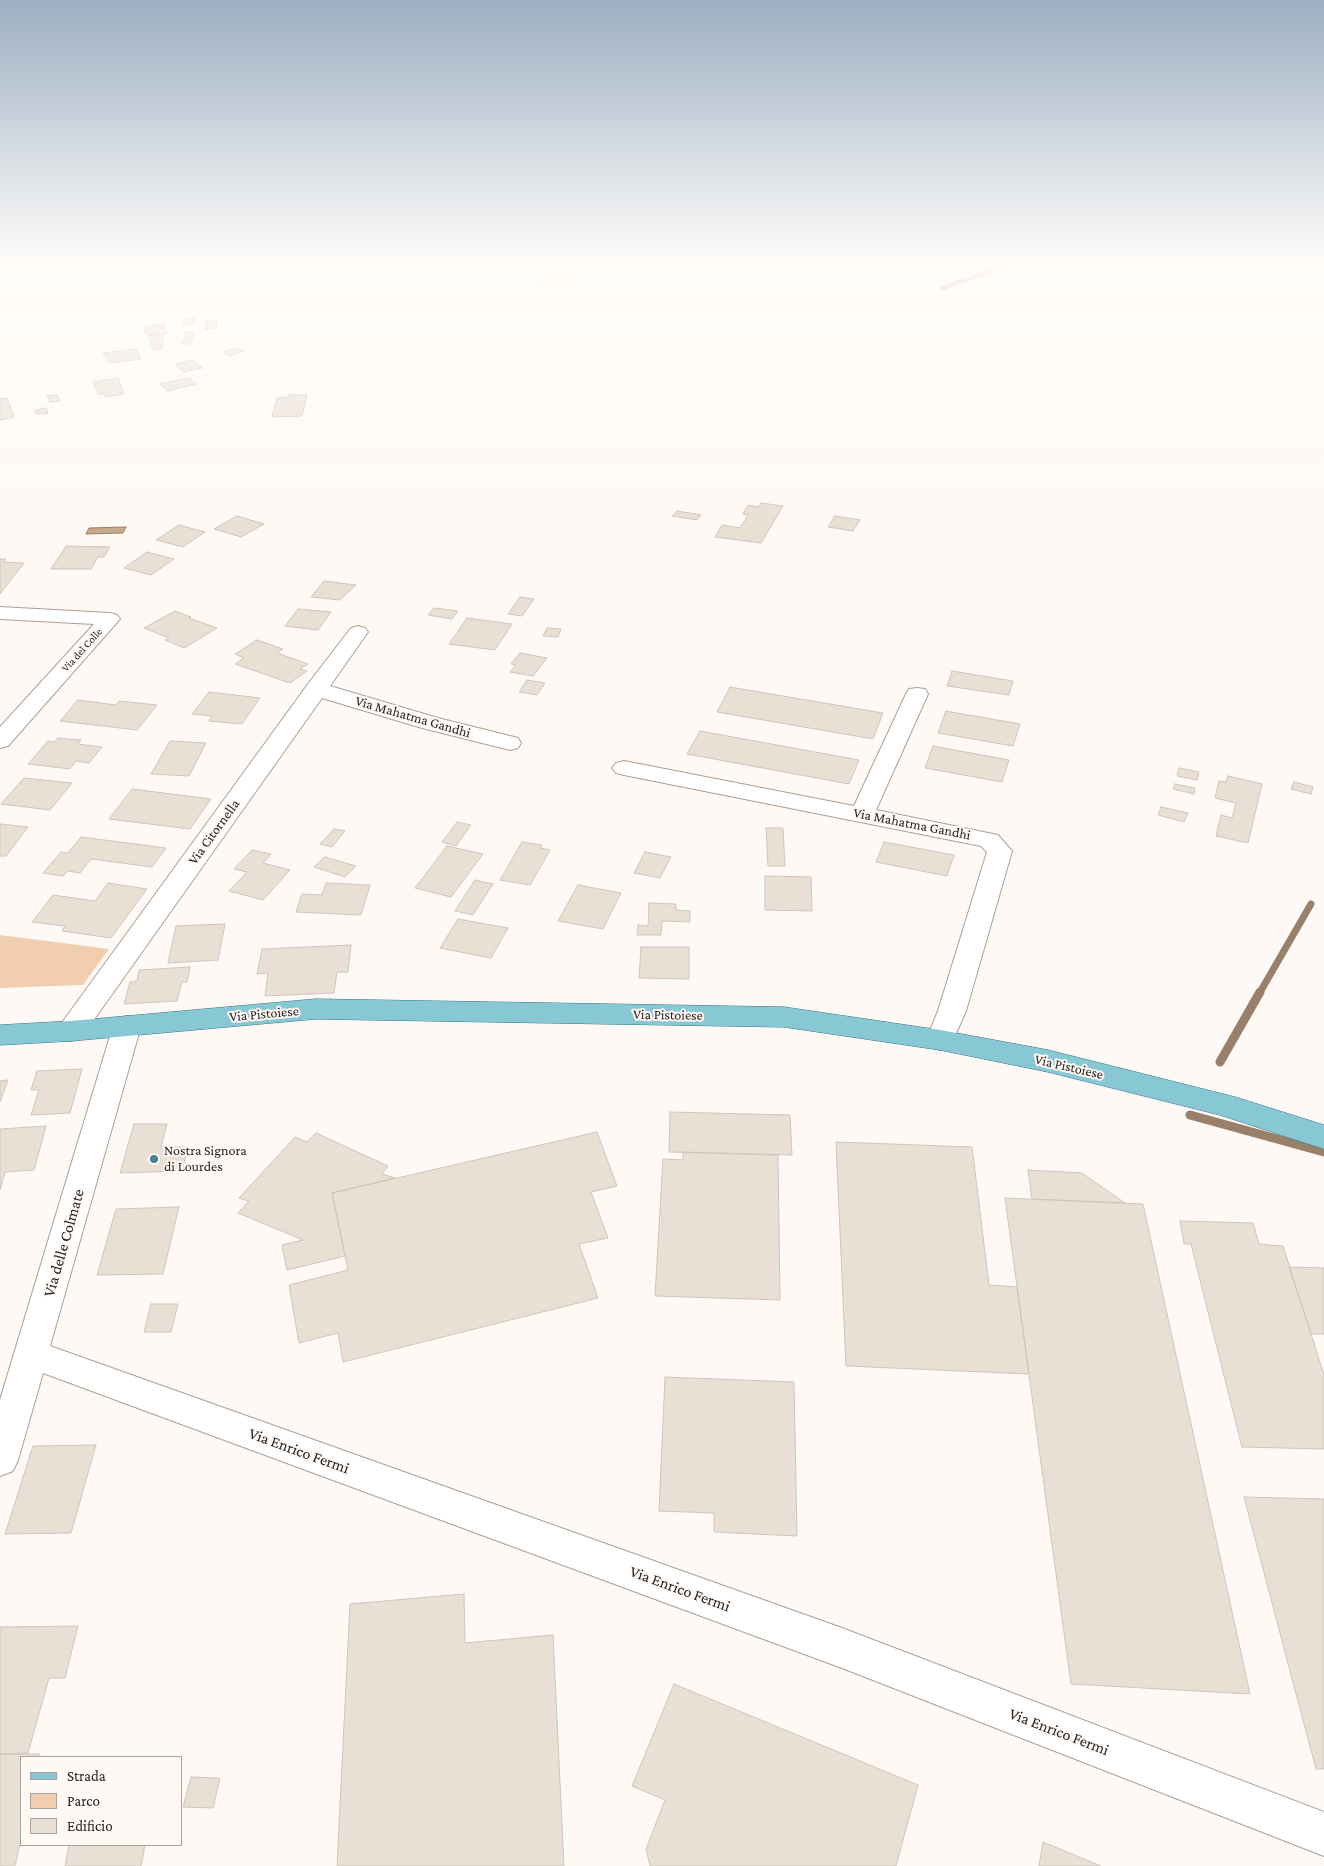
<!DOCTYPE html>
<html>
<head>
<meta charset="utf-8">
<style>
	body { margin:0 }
	#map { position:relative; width:1324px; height:1866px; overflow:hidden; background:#fef9f5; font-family:"Crimson Pro",serif }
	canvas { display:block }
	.legend { position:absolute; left:20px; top:1756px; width:162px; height:90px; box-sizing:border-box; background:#fef9f5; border:1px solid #a8a39f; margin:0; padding:6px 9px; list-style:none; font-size:15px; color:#27221f }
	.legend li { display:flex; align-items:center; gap:10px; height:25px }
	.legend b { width:25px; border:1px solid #a8a39f }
</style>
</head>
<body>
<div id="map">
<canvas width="1324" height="1866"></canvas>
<ul class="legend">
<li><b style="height:6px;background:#88c7d4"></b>Strada</li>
<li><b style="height:14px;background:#f1ceb0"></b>Parco</li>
<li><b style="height:14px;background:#eadfd5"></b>Edificio</li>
</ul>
</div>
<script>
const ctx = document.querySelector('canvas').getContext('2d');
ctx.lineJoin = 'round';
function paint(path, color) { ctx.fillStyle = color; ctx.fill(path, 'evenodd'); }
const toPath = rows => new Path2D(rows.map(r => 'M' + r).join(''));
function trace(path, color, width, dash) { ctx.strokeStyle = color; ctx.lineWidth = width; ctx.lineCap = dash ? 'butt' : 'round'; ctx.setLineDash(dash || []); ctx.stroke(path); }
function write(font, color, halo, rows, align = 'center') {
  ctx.font = font + ' "Crimson Pro",serif'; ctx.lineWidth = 4; ctx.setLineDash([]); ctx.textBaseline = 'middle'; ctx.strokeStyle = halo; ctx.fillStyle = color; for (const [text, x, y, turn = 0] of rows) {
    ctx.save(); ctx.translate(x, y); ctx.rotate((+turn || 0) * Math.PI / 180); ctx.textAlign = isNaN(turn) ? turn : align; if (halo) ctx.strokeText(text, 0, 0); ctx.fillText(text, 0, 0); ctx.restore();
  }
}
paint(toPath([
	[0,935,109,949,83,985,0,988]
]), '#f1ceb0');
const water = toPath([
	[126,527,123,533,86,534,89,528,126,527]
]);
paint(water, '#caa88a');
trace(water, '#99806a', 1);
trace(toPath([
	[942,288,991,271,1004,263]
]), '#99806a', 4.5);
trace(toPath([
	[1259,994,1311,904]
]), '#99806a', 7);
trace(toPath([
	[1220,1062,1260,992],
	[1190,1115,1324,1152]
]), '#99806a', 9);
const building = toPath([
	[555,274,580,279,561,289,535,284,555,274],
	[194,318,193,324,183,325,184,319,194,318],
	[206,321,217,321,216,328,205,329,206,321],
	[164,324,167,334,151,335,150,332,145,333,144,327,164,324],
	[186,332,194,332,191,344,182,344,186,332],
	[163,334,162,349,153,350,148,335,163,334],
	[237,348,244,351,229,356,223,352,237,348],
	[137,349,141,359,109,363,103,353,137,349],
	[193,360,202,368,184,372,175,364,193,360],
	[118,378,124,394,105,397,104,394,98,394,93,382,118,378],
	[189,378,196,384,168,391,160,384,189,378],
	[57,395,60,401,50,402,47,396,57,395],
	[289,395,307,395,302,416,272,417,277,398,289,397,289,395],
	[7,398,14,417,0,420,0,399,7,398],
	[46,408,48,413,37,414,35,410,46,408],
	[761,503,783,506,761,543,715,537,722,525,740,528,748,515,743,514,748,505,759,507,761,503],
	[677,511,701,515,697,520,672,516,677,511],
	[237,516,264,524,241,537,214,529,237,516],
	[835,516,860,520,853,531,828,527,835,516],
	[179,525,205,532,183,547,156,540,179,525],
	[66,546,110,547,104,557,98,557,91,569,51,569,66,546],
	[147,552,174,559,151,575,124,568,147,552],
	[0,559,6,559,4,562,24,563,0,594,0,559],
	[324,581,356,585,340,600,311,597,324,581],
	[520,597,534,599,522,616,508,614,520,597],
	[434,608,458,611,452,619,428,615,434,608],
	[298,609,331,612,318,630,285,626,298,609],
	[175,611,191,617,189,618,217,628,184,648,165,640,169,638,144,628,175,611],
	[467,618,512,624,495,650,449,644,467,618],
	[547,628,561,629,558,637,543,636,547,628],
	[257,640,283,649,277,653,308,664,300,669,307,671,290,683,235,664,244,658,235,654,257,640],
	[520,653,547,658,533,676,510,672,516,665,511,664,520,653],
	[952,671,1013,681,1009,695,947,686,952,671],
	[527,680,545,683,537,695,519,692,527,680],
	[730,687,883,713,873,739,717,712,730,687],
	[209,692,260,698,242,724,209,721,212,716,192,714,209,692],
	[78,700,116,705,119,701,157,705,137,730,60,721,78,700],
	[946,711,1020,724,1013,746,938,733,946,711],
	[700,731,859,760,849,784,687,754,700,731],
	[58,738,81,740,78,744,102,747,89,763,76,761,70,769,28,764,48,741,54,742,58,738],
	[170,741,206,743,189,776,151,774,170,741],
	[933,746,1009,760,1002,782,925,768,933,746],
	[1179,768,1199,772,1197,780,1177,776,1179,768],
	[1228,776,1262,784,1248,843,1216,836,1221,815,1232,818,1236,803,1215,798,1219,781,1226,782,1228,776],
	[24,778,72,783,50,810,1,804,24,778],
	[1294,782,1313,787,1311,794,1291,789,1294,782],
	[1175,784,1195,788,1194,794,1173,789,1175,784],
	[132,789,211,799,190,829,109,819,132,789],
	[1161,807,1188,813,1184,822,1158,815,1161,807],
	[457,822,471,825,456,846,442,842,457,822],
	[0,824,28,827,6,856,0,856,0,824],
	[766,828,783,828,785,866,768,866,766,828],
	[334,829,345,831,332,847,320,844,334,829],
	[81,837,166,848,152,867,91,859,80,873,68,871,63,876,43,873,61,852,68,853,81,837],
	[522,842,542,845,540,848,550,850,530,885,500,880,522,842],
	[884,842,954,855,947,876,876,862,884,842],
	[447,846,483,854,451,897,415,888,447,846],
	[252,850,271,854,263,863,290,870,263,900,229,891,247,872,234,869,252,850],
	[645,852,671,857,660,878,634,873,645,852],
	[325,857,356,866,345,877,314,867,325,857],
	[765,876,811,877,812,911,765,910,765,876],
	[475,880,493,884,473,915,455,911,475,880],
	[108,883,147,889,111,938,62,931,65,926,32,922,53,895,95,901,108,883],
	[326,883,370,885,361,915,296,912,302,894,322,895,326,883],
	[578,885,621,893,603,929,558,921,578,885],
	[649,903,676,904,676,910,690,911,690,922,662,921,661,935,637,935,638,925,648,926,649,903],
	[458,919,508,928,491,958,440,948,458,919],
	[225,924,218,960,168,963,176,926,225,924],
	[351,945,348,972,337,972,334,993,265,996,268,973,257,974,262,949,351,945],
	[641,947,689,947,689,979,639,978,641,947],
	[190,967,187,982,182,982,177,1001,124,1004,130,982,137,981,139,970,190,967],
	[82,1069,70,1113,31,1115,39,1090,31,1090,37,1071,82,1069],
	[8,1080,0,1102,0,1081,8,1080],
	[670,1112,790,1115,792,1155,669,1152,670,1112],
	[134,1124,167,1124,161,1147,188,1147,182,1171,120,1173,134,1124],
	[46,1126,34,1170,5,1172,0,1190,0,1129,46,1126],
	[597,1132,617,1186,591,1192,608,1238,579,1244,598,1298,343,1362,338,1333,299,1343,289,1285,348,1270,332,1193,597,1132],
	[316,1133,388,1166,382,1174,395,1178,332,1193,345,1256,287,1270,282,1245,303,1240,238,1213,249,1201,239,1198,295,1137,307,1142,316,1133],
	[836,1142,972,1147,989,1285,1017,1287,1029,1374,846,1366,836,1142],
	[683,1152,778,1155,780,1300,655,1296,663,1159,683,1160,683,1152],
	[1028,1170,1082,1173,1125,1203,1032,1199,1028,1170],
	[1005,1198,1143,1204,1250,1694,1071,1684,1005,1198],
	[179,1207,163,1274,97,1275,116,1209,179,1207],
	[1180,1221,1253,1223,1259,1244,1283,1246,1324,1375,1324,1449,1242,1447,1191,1244,1184,1244,1180,1221],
	[1289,1267,1324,1268,1324,1334,1311,1334,1289,1267],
	[151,1304,178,1304,171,1332,144,1332,151,1304],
	[665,1377,794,1382,797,1536,714,1532,714,1513,659,1511,665,1377],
	[96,1445,71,1533,5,1534,33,1446,96,1445],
	[1244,1497,1324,1499,1324,1769,1316,1769,1244,1497],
	[464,1594,465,1643,553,1635,564,1866,337,1866,350,1604,464,1594],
	[78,1626,65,1678,49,1678,28,1753,0,1754,0,1627,78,1626],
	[674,1684,918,1785,896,1866,650,1866,646,1849,665,1800,632,1786,674,1684],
	[0,1754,40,1754,39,1757,21,1757,21,1839,15,1866,0,1866,0,1754],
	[191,1777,220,1778,213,1808,183,1807,191,1777],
	[1043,1842,1101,1866,1039,1866,1043,1842],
	[69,1845,145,1845,141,1866,65,1866,69,1845]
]);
paint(building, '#eadfd5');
trace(building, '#d0c4bb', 1);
const minor = toPath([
	[0,607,110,613,117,615,120,619,8,746,0,748,0,727,94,624,0,619,0,607],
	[358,626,365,628,368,632,330,686,438,718,518,738,521,743,518,748,510,750,422,728,322,698,81,1038,71,1041,61,1038,57,1031,61,1024,308,684,351,628,358,626],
	[917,688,925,689,928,694,876,810,998,835,1012,851,966,1011,950,1047,940,1050,930,1047,926,1040,938,1011,987,852,981,846,624,775,616,773,612,768,616,763,624,761,854,806,906,694,909,689,917,688],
	[127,1016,137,1019,141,1026,50,1346,842,1628,1324,1812,1324,1856,842,1668,43,1373,18,1460,13,1471,0,1476,0,1400,113,1026,117,1019,127,1016]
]);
const primary = toPath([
	[316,999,784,1007,940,1030,1048,1050,1235,1097,1324,1125,1324,1149,1220,1115,1048,1072,940,1050,784,1027,316,1019,71,1041,0,1045,0,1025,71,1021,316,999]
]);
trace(minor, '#aba096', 2);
trace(primary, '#327582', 1);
paint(minor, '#fff');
paint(primary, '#88c7d4');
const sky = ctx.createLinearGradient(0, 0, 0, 524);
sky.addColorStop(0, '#9cafc2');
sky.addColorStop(0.5, '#fffcfa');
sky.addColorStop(1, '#fffcfa00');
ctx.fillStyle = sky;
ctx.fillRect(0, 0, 1324, 524);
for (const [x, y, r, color] of [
	[154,1159,5,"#418594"]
]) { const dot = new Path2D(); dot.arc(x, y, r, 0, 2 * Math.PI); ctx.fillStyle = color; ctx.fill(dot); trace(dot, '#fef9f5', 2); }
write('11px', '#27221f', '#fef9f5', [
	["Via del Colle",82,650,-48]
]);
write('14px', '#27221f', '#fef9f5', [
	["Via Mahatma Gandhi",413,717,16],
	["Via Mahatma Gandhi",912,824,11],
	["Via Citornella",214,832,-54],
	["Via Pistoiese",264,1014,-5],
	["Via Pistoiese",668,1015,1],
	["Via Pistoiese",1069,1067,13]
]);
write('14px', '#27221f', '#fef9f5', [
	["Nostra Signora",164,1151],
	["di Lourdes",164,1167]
], 'left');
write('16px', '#27221f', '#fef9f5', [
	["Via delle Colmate",64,1243,-74],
	["Via Enrico Fermi",299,1451,20],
	["Via Enrico Fermi",680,1589,20],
	["Via Enrico Fermi",1059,1732,21]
]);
</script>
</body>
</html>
